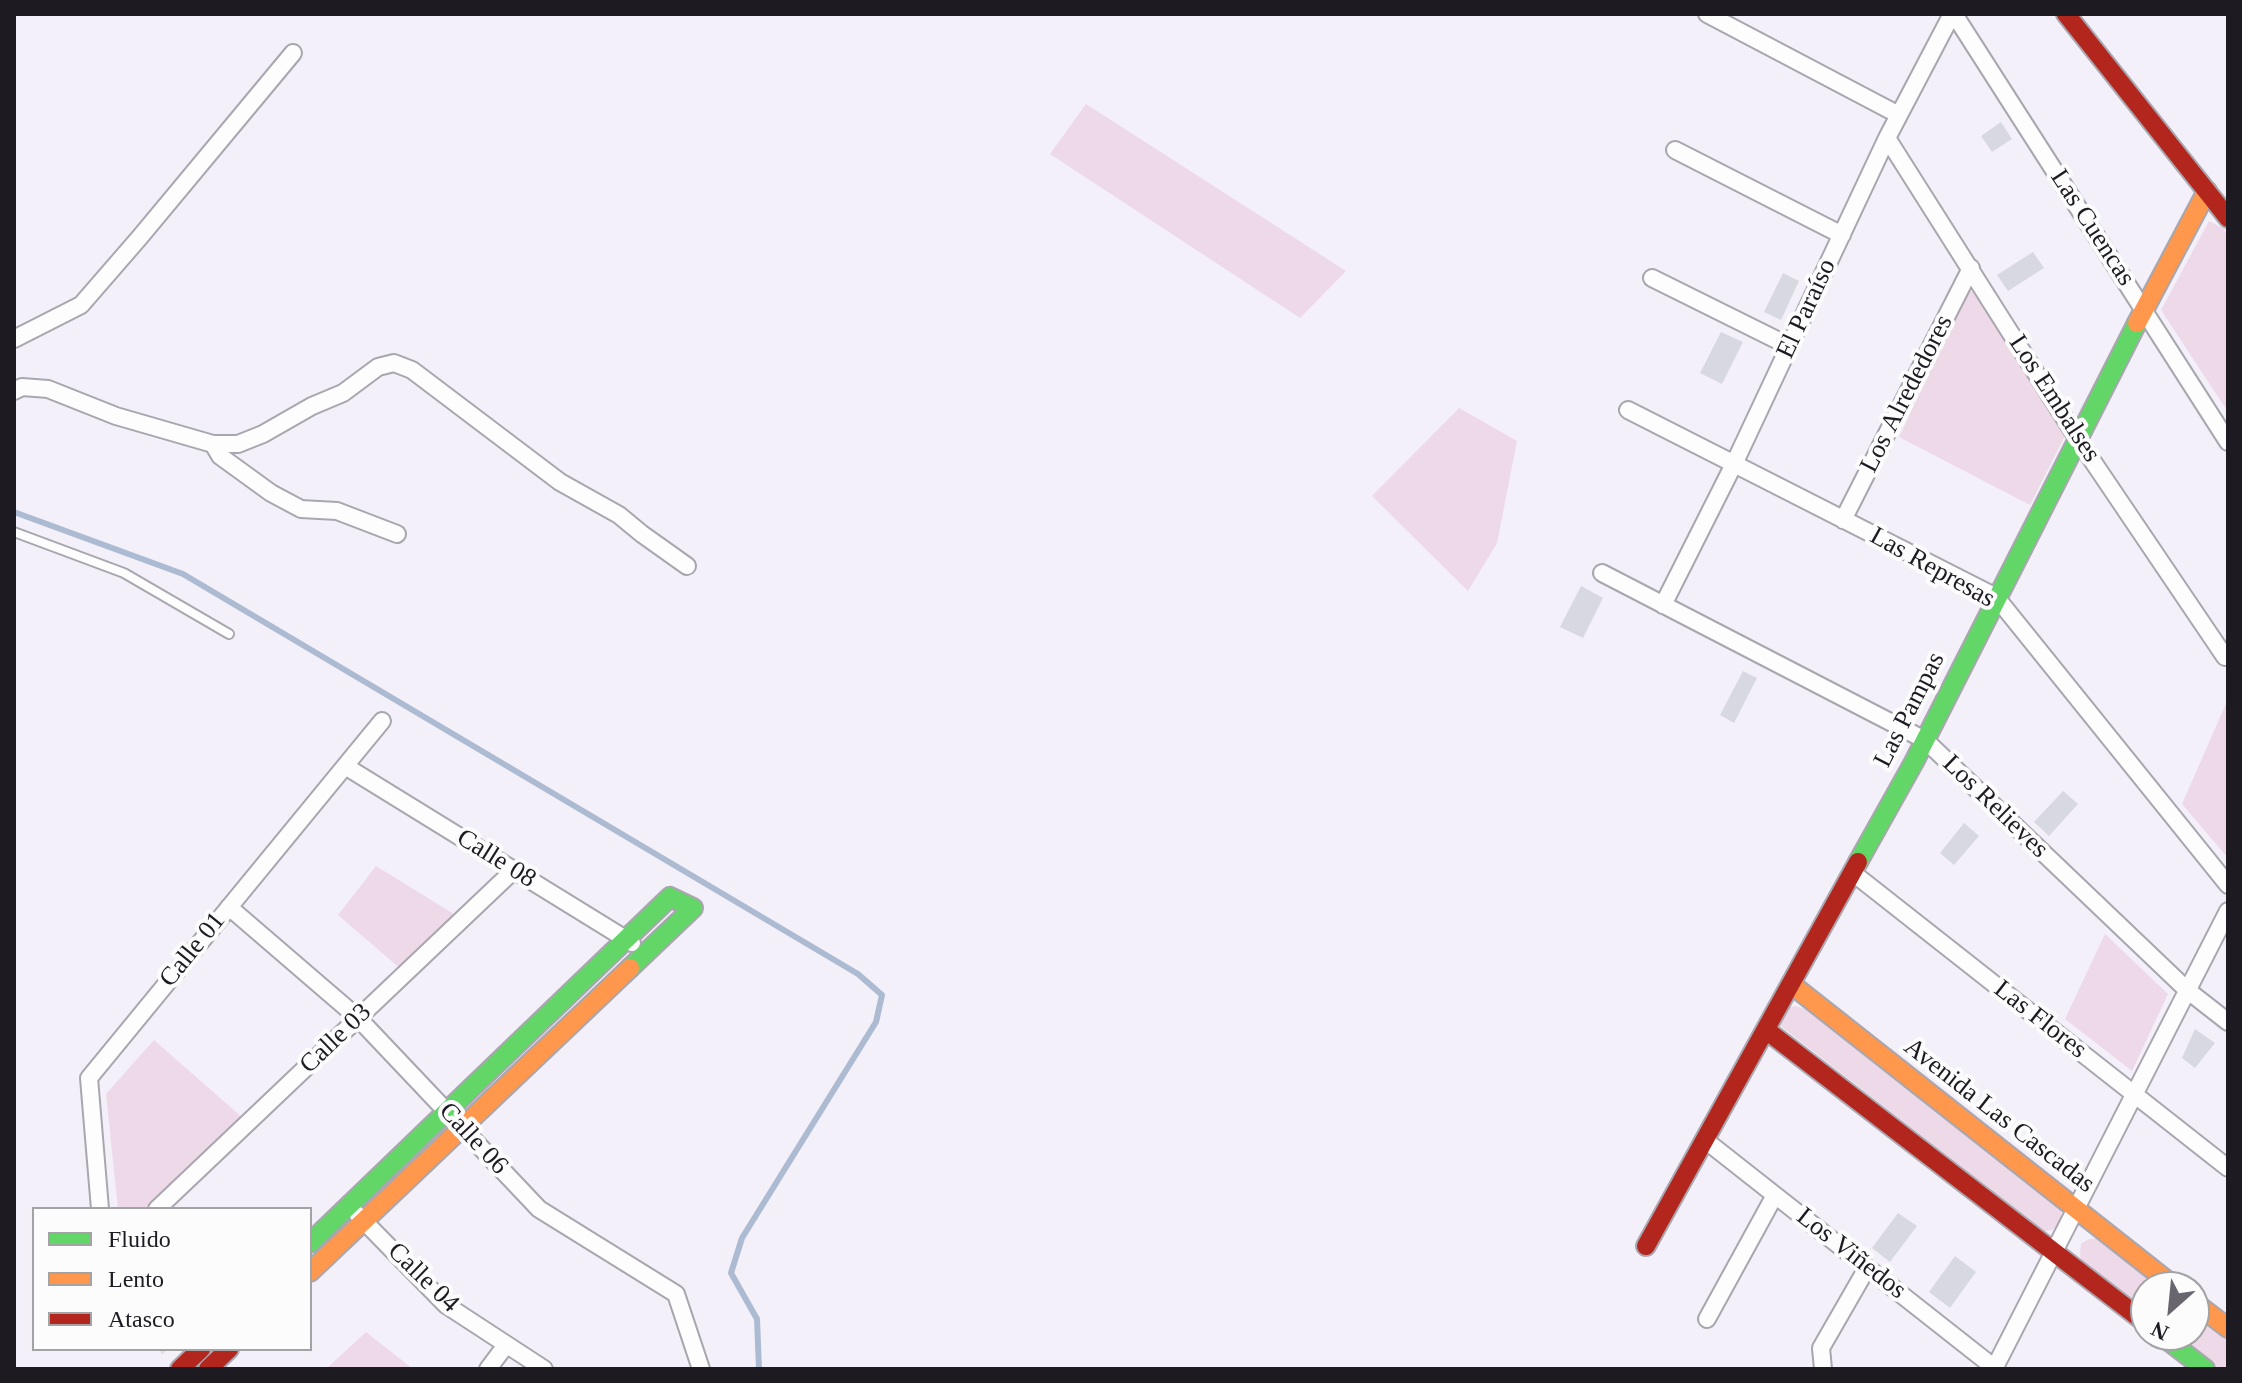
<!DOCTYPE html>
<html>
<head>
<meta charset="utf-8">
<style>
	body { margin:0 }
	#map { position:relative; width:2242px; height:1383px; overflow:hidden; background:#f3f0fa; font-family:"Times New Roman",serif }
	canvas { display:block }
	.frame { position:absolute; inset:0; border:16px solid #1d1a22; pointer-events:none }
	.legend { position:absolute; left:32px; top:1207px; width:280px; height:144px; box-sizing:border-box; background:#fcfcfc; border:2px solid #a3a2a5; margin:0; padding:10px 14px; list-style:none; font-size:24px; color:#1d1a22 }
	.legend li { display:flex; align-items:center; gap:16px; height:40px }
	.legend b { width:40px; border:2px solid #a3a2a5 }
	.north { position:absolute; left:2130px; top:1271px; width:80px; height:80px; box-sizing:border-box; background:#fcfcfc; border:2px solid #a3a2a5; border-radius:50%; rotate:207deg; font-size:22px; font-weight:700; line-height:32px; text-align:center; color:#1d1a22 }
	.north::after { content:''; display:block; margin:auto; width:28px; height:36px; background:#68656e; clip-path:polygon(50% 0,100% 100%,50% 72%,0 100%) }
</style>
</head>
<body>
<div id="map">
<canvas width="2242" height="1383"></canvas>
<div class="frame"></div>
<ul class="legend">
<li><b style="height:10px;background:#63d668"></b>Fluido</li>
<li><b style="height:10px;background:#ff974d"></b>Lento</li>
<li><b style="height:10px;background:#b3261e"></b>Atasco</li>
</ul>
<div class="north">N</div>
</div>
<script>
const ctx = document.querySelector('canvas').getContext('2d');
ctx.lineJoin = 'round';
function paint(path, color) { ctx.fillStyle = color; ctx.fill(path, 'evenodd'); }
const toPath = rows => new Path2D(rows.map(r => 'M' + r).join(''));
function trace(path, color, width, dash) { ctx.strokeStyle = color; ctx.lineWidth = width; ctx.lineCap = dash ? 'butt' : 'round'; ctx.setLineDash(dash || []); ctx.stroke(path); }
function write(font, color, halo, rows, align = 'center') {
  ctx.font = font + ' "Times New Roman",serif'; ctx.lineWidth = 8; ctx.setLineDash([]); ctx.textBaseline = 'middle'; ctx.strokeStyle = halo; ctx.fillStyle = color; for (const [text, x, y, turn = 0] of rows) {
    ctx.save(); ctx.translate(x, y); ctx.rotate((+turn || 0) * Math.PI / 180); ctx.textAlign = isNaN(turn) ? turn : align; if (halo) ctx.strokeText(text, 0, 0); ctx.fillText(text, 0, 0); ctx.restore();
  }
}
paint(toPath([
	[1086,104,1346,271,1300,318,1050,154],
	[2209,221,2224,229,2228,235,2228,412,2161,310],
	[1978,289,2065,436,2030,505,1899,437,1967,293],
	[1459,408,1517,441,1497,543,1468,591,1372,496],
	[2228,699,2228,858,2182,804],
	[376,866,457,916,402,970,338,915],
	[2105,934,2168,994,2132,1071,2065,1019],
	[1796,1006,1805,1009,2061,1211,2061,1218,2058,1226,2052,1230,2044,1231,1782,1027,1780,1023,1788,1007],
	[154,1040,244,1119,149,1209,118,1209,106,1094],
	[2099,1238,2160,1287,2146,1287,2146,1311,2081,1261,2080,1253,2081,1244,2089,1239],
	[2194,1314,2228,1341,2228,1369,2220,1369,2177,1335,2194,1335],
	[366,1332,413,1369,326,1369]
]), '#edd9e7');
trace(toPath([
	[14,512,183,574,858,974,882,995,876,1022,742,1238,731,1273,757,1319,759,1369]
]), '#acbbd1', 6);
paint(toPath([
	[2001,122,2012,139,1992,152,1981,136],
	[2033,252,2044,268,2008,291,1997,275],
	[1783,273,1799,281,1781,320,1764,312],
	[1721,332,1743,342,1722,384,1700,373],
	[1581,586,1603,598,1583,638,1560,627],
	[1743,671,1757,678,1734,723,1720,715],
	[2063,791,2078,804,2049,836,2034,822],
	[1964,823,1979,836,1954,865,1940,853],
	[2195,1029,2215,1043,2195,1068,2182,1058],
	[1898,1213,1917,1226,1890,1262,1872,1248],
	[1955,1256,1976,1272,1950,1308,1929,1292]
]), '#d8d8e0');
const lane = toPath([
	[14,532,124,573,229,634]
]);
const street = toPath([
	[1707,14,1899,115],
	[1954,14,2228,442],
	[1887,138,2077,438,2225,657],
	[1675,150,1842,235],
	[1652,278,1789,346],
	[14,339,81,305,140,237,293,53],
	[14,391,22,387,48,389,116,416,213,444,238,444,263,434,312,406,343,393,378,367,394,363,412,370,560,482,619,515,642,534,687,566],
	[1628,410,1996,597,2228,885],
	[213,444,220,456,271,493,301,509,337,511,397,534],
	[1843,520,1971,268],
	[1602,573,1925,740,2187,990,2228,1022],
	[1663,605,1734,464,1887,138,1952,14],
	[345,766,632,943],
	[1853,873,2228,1168],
	[229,907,358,1018,539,1209,676,1294,701,1369],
	[1705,1140,1996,1369],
	[100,1209,89,1078,382,721],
	[157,1209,514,870],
	[358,1215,446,1305,544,1369],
	[1707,1319,1775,1195],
	[488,1369,506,1345],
	[1823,1369,1821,1348,1867,1268],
	[1994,1369,2228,911]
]);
const fast = toPath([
	[1858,862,1914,762,2137,323],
	[310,1243,670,897,693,908,630,968],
	[2161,1335,2205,1369]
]);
const slow = toPath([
	[2137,323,2207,191],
	[1791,984,2175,1287],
	[310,1272,630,968],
	[2194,1302,2228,1328]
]);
const jam = toPath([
	[2066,14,2228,218],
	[1766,1030,2146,1323],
	[1646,1246,1858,862],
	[180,1369,201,1349],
	[208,1369,229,1349]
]);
trace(lane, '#a8a6ae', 12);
trace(street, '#a8a6ae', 20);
trace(fast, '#a8a6ae', 22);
trace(slow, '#a8a6ae', 22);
trace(jam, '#a8a6ae', 22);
trace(toPath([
	[161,1353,166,1349]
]), '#dfdde0', 3, [4, 6]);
trace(lane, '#fdfdfe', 8);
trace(street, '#fdfdfe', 16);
trace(fast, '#63d668', 18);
trace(slow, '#ff974d', 18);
trace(jam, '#b3261e', 18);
write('26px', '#1d1a22', '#fcfcfc', [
	["Las Cuencas",2092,228,57],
	["El Paraíso",1807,309,-65],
	["Los Alrededores",1907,394,-63],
	["Los Embalses",2054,399,57],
	["Las Represas",1932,568,29],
	["Las Pampas",1910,710,-63],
	["Los Relieves",1995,807,44],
	["Calle 08",496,859,32],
	["Calle 01",193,950,-51],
	["Las Flores",2040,1020,38],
	["Calle 03",336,1039,-44],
	["Avenida Las Cascadas",1999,1116,38],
	["Calle 06",473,1139,47],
	["Los Viñedos",1851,1254,38],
	["Calle 04",423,1278,44]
]);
</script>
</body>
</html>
